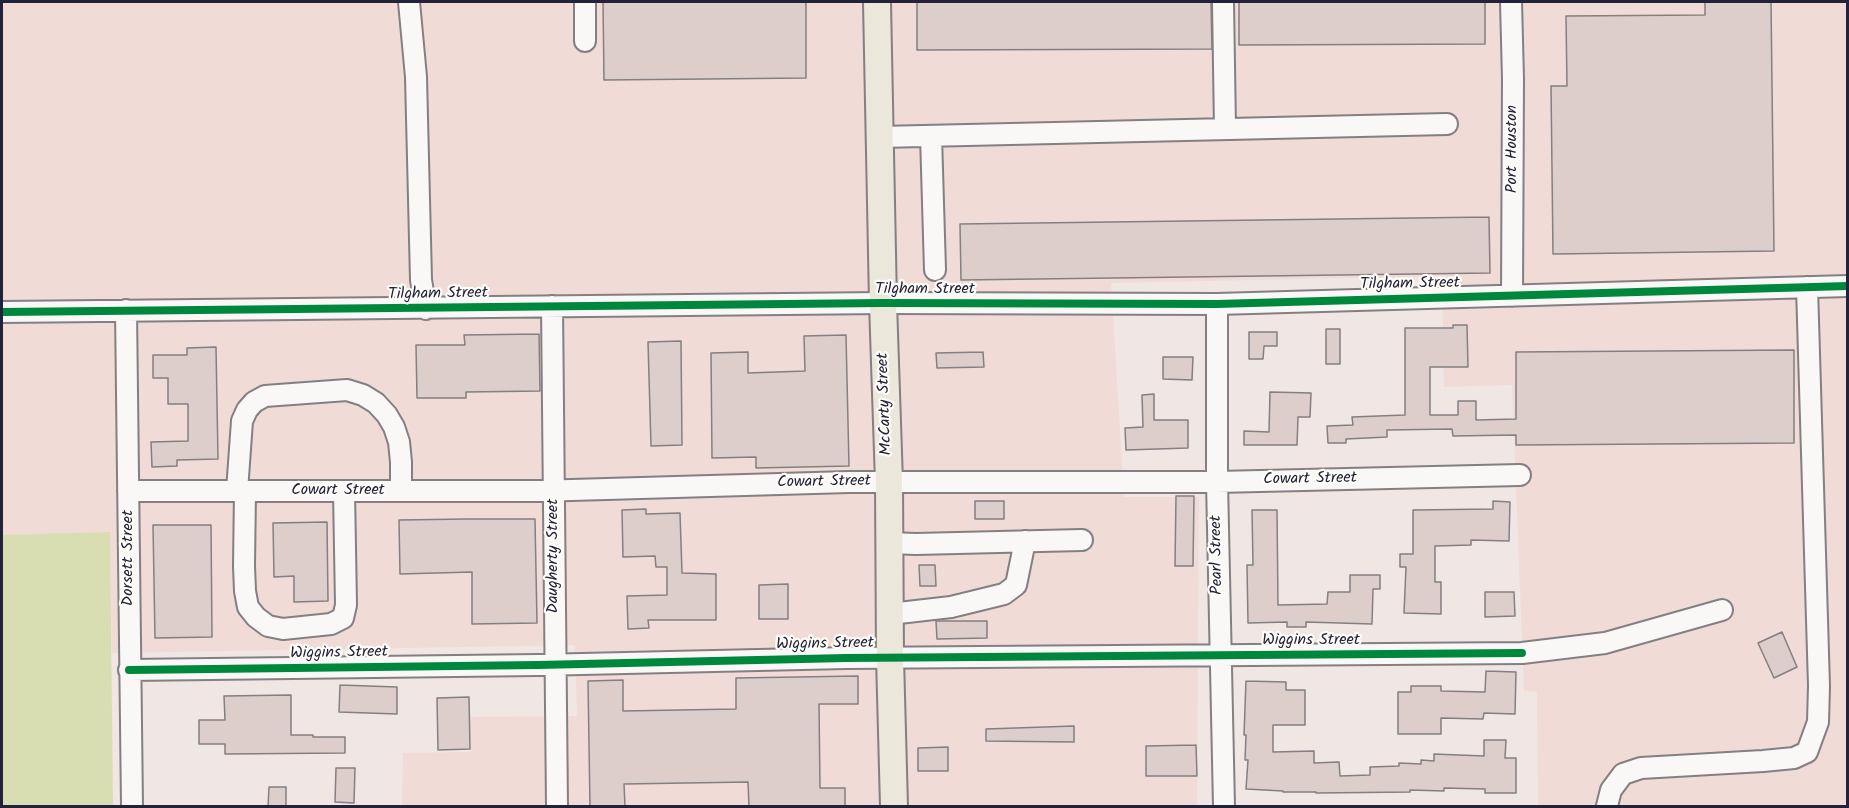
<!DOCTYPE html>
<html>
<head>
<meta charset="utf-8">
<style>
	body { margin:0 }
	#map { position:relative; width:1849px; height:808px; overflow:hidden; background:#f0e6e3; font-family:Kalam,sans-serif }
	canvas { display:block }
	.frame { position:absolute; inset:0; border:3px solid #22223b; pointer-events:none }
</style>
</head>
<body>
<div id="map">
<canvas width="1849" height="808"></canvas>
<div class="frame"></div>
</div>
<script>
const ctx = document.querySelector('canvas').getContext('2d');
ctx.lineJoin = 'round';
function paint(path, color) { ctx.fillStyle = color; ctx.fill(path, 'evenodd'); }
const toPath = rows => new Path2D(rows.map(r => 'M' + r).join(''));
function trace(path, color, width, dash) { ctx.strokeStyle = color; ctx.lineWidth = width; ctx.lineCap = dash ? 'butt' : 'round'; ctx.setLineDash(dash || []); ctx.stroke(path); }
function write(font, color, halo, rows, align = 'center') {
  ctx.font = font + ' Kalam,sans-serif'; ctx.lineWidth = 4.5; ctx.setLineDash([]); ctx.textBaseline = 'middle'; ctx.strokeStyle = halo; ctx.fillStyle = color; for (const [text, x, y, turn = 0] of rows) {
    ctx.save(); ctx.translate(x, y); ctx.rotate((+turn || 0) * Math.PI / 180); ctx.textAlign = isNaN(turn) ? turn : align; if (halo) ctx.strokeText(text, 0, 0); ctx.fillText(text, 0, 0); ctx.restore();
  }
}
paint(toPath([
	[2,2,1847,2,1847,806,1538,806,1537,692,1524,691,1512,385,1444,387,1442,276,1111,283,1124,497,1199,497,1197,806,402,806,403,753,471,752,469,717,577,716,575,645,112,653,110,533,2,535]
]), '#f0dbd6');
paint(toPath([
	[110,532,113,806,2,806,2,535]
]), '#d9ddb2');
const building = toPath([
	[603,2,806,2,806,78,604,80,603,2],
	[917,2,1211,2,1212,49,917,50,917,2],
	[1239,2,1485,2,1485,44,1239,45,1239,2],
	[1705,2,1771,2,1774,251,1553,254,1551,86,1567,86,1566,16,1705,15,1705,2],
	[1489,217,1490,273,961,280,960,224,1489,217],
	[1453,325,1467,325,1468,367,1430,367,1430,415,1458,415,1458,401,1476,401,1476,420,1516,419,1516,352,1794,350,1794,443,1516,445,1516,435,1453,436,1452,429,1387,430,1387,437,1346,439,1346,443,1328,443,1327,426,1353,425,1352,417,1405,415,1405,328,1453,328,1453,325],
	[1326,329,1340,329,1340,364,1326,364,1326,329],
	[1249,332,1277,332,1277,346,1264,346,1263,359,1249,359,1249,332],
	[539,334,540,391,466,392,466,398,417,398,416,345,465,345,464,335,539,334],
	[846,335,849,466,756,468,756,457,712,458,711,353,748,352,748,373,805,371,804,336,846,335],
	[681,341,682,445,651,446,648,342,681,341],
	[216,347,218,459,177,460,177,466,152,467,151,442,188,441,188,404,168,404,168,378,153,378,153,355,187,355,187,348,216,347],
	[983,352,984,367,937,368,936,353,983,352],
	[1163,357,1193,357,1192,380,1163,379,1163,357],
	[1270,392,1311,393,1310,417,1298,417,1297,445,1244,445,1244,431,1269,432,1270,392],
	[1154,394,1154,420,1188,420,1188,448,1126,450,1125,428,1143,427,1142,395,1154,394],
	[1176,496,1194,496,1193,566,1175,566,1176,496],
	[975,501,1004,501,1004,519,975,519,975,501],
	[1493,501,1510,502,1509,541,1471,540,1471,545,1435,546,1435,582,1441,582,1441,614,1404,613,1406,567,1400,567,1400,554,1413,554,1413,510,1493,509,1493,501],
	[646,509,646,514,680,513,682,573,716,574,716,620,648,620,649,628,628,629,627,596,667,595,667,567,656,567,655,556,623,557,622,510,646,509],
	[1252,510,1277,510,1278,605,1327,604,1328,592,1350,592,1350,575,1380,575,1380,589,1373,589,1372,624,1306,622,1306,627,1287,627,1287,622,1248,623,1247,565,1253,565,1252,510],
	[467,519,535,519,537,623,472,624,472,572,400,574,399,520,467,519],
	[327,522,328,601,294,602,294,576,274,577,273,523,327,522],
	[153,525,211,525,212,637,155,638,153,525],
	[919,565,935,565,936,586,920,586,919,565],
	[788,584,788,619,759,619,759,585,788,584],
	[1485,592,1514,592,1515,616,1485,617,1485,592],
	[936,621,987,621,987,638,937,639,936,621],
	[1782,632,1797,667,1774,678,1758,643,1782,632],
	[1486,671,1516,672,1515,714,1484,713,1483,719,1441,718,1441,734,1398,734,1398,692,1411,692,1411,686,1441,686,1441,691,1485,692,1486,671],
	[858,676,858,704,819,704,820,788,845,788,845,807,749,807,748,782,624,784,625,807,590,807,588,681,623,680,623,711,736,709,736,678,858,676],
	[1246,681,1286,682,1286,690,1305,690,1305,725,1273,725,1273,752,1314,751,1314,763,1339,762,1340,776,1370,775,1370,767,1399,766,1399,763,1421,764,1421,760,1434,761,1434,754,1484,756,1484,740,1506,740,1505,758,1516,758,1516,793,1485,793,1485,789,1444,788,1444,791,1410,790,1410,792,1316,793,1316,792,1283,792,1283,791,1246,789,1248,760,1245,760,1246,735,1244,735,1246,681],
	[340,685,397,687,397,714,339,712,340,685],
	[291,695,291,735,313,735,313,737,345,737,345,753,225,754,225,744,199,744,199,720,225,720,224,696,291,695],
	[469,697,470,749,438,750,437,698,469,697],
	[1074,726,1074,742,986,741,986,729,1074,726],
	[1196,745,1197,776,1146,776,1146,746,1196,745],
	[948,747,948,771,918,771,918,748,948,747],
	[336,768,355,768,354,803,335,802,336,768],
	[269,787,286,787,286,807,268,807,269,787]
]);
paint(building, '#ddcecb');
trace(building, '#837f82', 1.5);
const minor = toPath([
	[409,2,416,77,421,280,426,309],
	[585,2,585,41],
	[1223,2,1225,129],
	[1511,2,1513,79,1512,296],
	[931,136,935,270],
	[880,137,1447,124],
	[1217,304,1217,482,1224,806],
	[552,306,557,806],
	[126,310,132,806],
	[2,312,883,303,1217,304,1848,286],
	[128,491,537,491,849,482,1217,482,1520,475],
	[237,491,242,421,247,410,254,402,265,396,347,390,363,395,376,403,387,415,394,427,399,442,401,462,401,491],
	[245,491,244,566,245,591,248,607,256,617,268,626,283,629,331,624,343,618,346,605,344,491],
	[889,543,916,544,1082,540],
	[890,614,951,607,1004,594,1016,585,1025,541],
	[129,670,538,665,846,658,1522,653,1605,643,1722,610],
	[1607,806,1611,790,1623,774,1641,768,1763,761,1794,758,1807,752,1818,722,1819,686,1807,287]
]);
const major = toPath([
	[877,2,883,303,889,482,890,658,894,806]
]);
trace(minor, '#837f82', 24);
trace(major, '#837f82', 30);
trace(minor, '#f9f8f6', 20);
trace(major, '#ebe7da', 26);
trace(toPath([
	[2,312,883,303,1217,304,1848,286],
	[129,670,538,665,846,658,1522,653]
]), '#00873e', 8);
write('16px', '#22223b', '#fdfcf7', [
	["Port Houston",1513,149,-90],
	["Tilgham Street",1410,285,-1],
	["Tilgham Street",925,290],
	["Tilgham Street",438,295,-1],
	["McCarty Street",886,404,-92],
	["Cowart Street",1310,480,-1],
	["Cowart Street",824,483,-1],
	["Cowart Street",338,491],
	["Pearl Street",1218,555,-91],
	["Daugherty Street",554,556,-90],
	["Dorsett Street",129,558,-90],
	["Wiggins Street",1311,641],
	["Wiggins Street",825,645,-1],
	["Wiggins Street",339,654,-1]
]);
</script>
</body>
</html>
